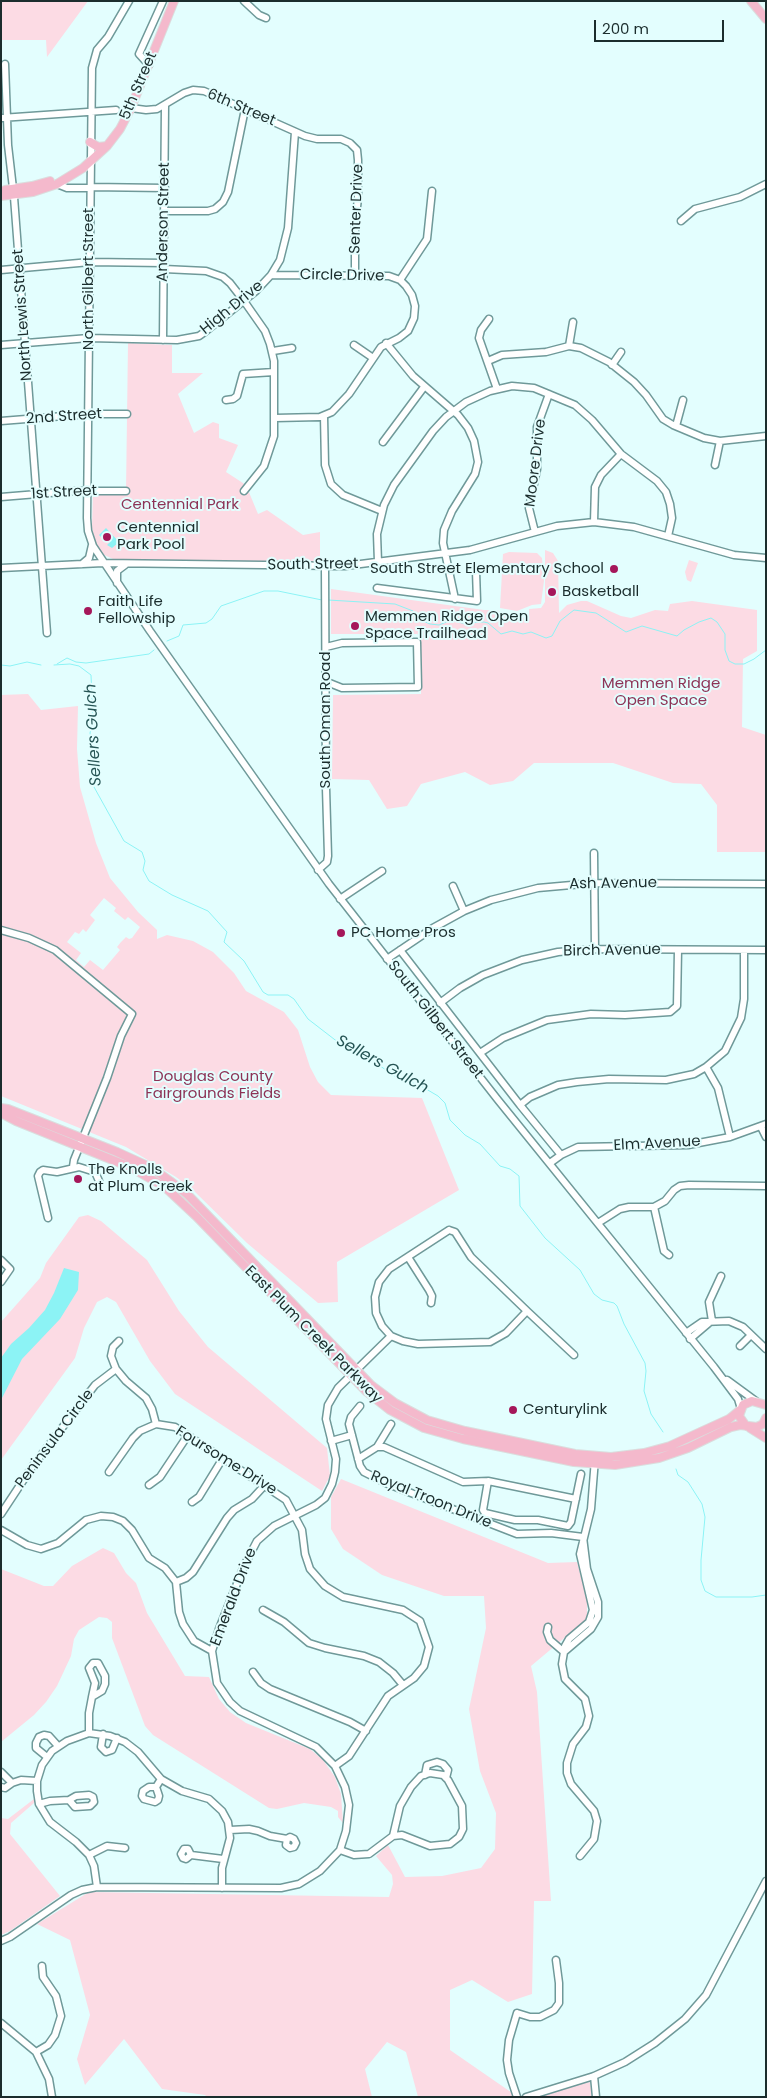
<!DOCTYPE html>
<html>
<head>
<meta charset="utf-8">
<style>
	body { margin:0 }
	#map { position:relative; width:767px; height:2098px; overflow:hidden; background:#e3fefe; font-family:Poppins,sans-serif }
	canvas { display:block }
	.frame { position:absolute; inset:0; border:2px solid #1b2d2d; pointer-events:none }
	.scale { position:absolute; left:594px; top:20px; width:130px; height:22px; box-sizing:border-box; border:2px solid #1b2d2d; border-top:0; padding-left:6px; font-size:15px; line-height:18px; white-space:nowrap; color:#1b2d2d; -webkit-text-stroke:4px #e3fefe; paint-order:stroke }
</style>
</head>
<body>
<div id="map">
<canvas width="767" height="2098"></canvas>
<div class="frame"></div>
<div class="scale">200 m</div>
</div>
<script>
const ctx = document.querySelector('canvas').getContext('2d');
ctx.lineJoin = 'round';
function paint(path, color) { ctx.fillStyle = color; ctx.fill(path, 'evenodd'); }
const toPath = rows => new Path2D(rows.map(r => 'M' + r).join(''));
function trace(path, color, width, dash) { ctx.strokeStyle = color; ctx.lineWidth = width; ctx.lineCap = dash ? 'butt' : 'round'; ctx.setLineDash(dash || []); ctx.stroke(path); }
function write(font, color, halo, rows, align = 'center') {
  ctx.font = font + ' Poppins,sans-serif'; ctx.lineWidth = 4; ctx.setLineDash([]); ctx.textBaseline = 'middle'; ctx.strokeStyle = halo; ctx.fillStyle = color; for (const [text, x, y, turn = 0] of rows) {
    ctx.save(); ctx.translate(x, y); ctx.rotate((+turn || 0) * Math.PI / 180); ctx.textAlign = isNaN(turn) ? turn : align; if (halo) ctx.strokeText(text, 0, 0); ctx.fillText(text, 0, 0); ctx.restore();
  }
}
paint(toPath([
	[1,1,88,1,47,57,46,40,1,40],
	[128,343,172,345,172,373,203,373,178,394,194,433,213,422,219,424,219,438,238,445,226,472,246,485,258,514,267,510,303,535,320,532,320,562,140,561,113,559,102,554,95,541,92,528,93,491,126,491],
	[545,550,553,553,558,561,559,613,567,605,581,601,587,601,621,616,631,618,655,610,668,611,670,604,692,601,757,610,757,651,743,659,742,727,766,735,766,852,717,852,717,805,701,784,673,783,613,763,534,763,513,781,490,785,465,772,421,784,407,806,387,809,369,780,332,779,333,695,421,694,421,636,417,634,331,634,331,589,484,610,496,610,529,619,529,609,541,608,545,602],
	[509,552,537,553,542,558,544,581,541,604,532,605,517,611,500,608,503,554],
	[689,560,698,563,691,582,687,580,685,572],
	[28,694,41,710,78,706,77,749,80,787,96,843,110,878,138,912,157,930,157,939,167,935,193,941,213,952,234,973,246,991,284,1012,298,1030,310,1067,318,1082,331,1095,422,1098,459,1190,337,1262,338,1302,318,1303,247,1243,192,1189,176,1177,126,1147,1,1096,1,695],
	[104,898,116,908,114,911,125,920,128,917,140,927,132,938,129,939,126,937,121,942,117,947,120,950,103,970,90,960,84,967,76,960,81,953,67,942,75,932,79,934,83,929,86,932,95,920,90,915],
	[88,1215,101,1221,147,1260,179,1311,208,1347,327,1448,330,1476,322,1491,175,1394,150,1361,116,1302,107,1297,97,1302,84,1328,75,1358,1,1460,1,1322,40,1278,46,1263,79,1217],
	[341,1479,548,1563,577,1562,587,1599,587,1619,531,1666,537,1692,551,1901,534,1901,532,1994,508,2002,472,1980,450,1990,450,2050,518,2097,418,2097,406,2052,387,2042,365,2069,372,2097,207,2097,205,2095,162,2089,124,2039,85,2085,77,2059,90,2015,70,1940,37,1924,89,1892,389,1897,393,1884,392,1875,376,1856,388,1845,405,1877,442,1876,481,1868,495,1849,496,1813,480,1771,469,1709,486,1628,484,1596,444,1596,382,1575,343,1549,331,1529,331,1497],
	[103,1548,114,1553,126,1573,136,1583,147,1613,185,1676,209,1677,219,1699,230,1712,246,1723,310,1749,323,1760,335,1777,341,1794,343,1823,338,1817,338,1811,331,1807,304,1803,277,1809,269,1808,153,1735,145,1726,112,1638,112,1622,107,1618,99,1617,79,1630,74,1639,71,1656,57,1686,46,1702,34,1715,1,1742,1,1569,44,1586,53,1586,72,1566],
	[34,1799,34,1803,11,1823,10,1834,60,1896,10,1931,1,1935,1,1818,8,1819],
	[590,2082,592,2097,528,2097]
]), '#fcdbe4');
paint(toPath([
	[106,528,119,542,112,548,107,545,110,542,108,539,103,539,99,535],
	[64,1268,79,1272,78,1290,60,1319,22,1359,1,1400,1,1358,11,1344,29,1328,45,1310,54,1293]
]), '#8cf3f5');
trace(toPath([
	[328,600,395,604,413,611,421,620,430,624,439,625,451,620,462,623,484,622,488,623,501,634,512,631,523,634,531,632,546,638,552,636,560,621,574,610,596,613,626,632,642,626,677,636,684,630,699,622,711,618,717,622,725,634,725,650,729,661,735,664,744,664,754,659,766,650],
	[167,641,179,636,183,625,206,623,212,619,221,606,264,591,278,591,322,600],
	[57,664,67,658,76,662,86,663,149,654,154,650],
	[1,665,10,666,27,662,41,665],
	[54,665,70,664,79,666,91,675,93,720,90,733,94,757,94,787,124,841,142,852,145,861,143,870,149,881,172,895,208,911,227,932,224,942,244,961,263,992,268,995,288,995,294,999,308,1019,343,1046,363,1054,396,1077,421,1086,438,1096,445,1103,450,1120,465,1135,480,1144,500,1166,510,1169,519,1176,520,1206,545,1238,580,1270,594,1294,602,1300,614,1303,617,1306,624,1324,645,1363,646,1371,644,1391,651,1414,663,1432],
	[676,1469,678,1475,688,1482,702,1504,705,1517,701,1560,701,1580,705,1591,716,1597,752,1597,766,1595]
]), '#8cf3f5', 1);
const minor = toPath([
	[129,1,108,37,97,50,92,68,87,518,88,531,93,546,150,631,329,884,498,1100,714,1367,738,1399,741,1409],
	[244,1,259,15,266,18],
	[5,64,8,145,14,197,47,633],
	[149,65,139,54,163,1],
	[131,108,146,110,157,109,184,93,193,90,204,91,305,136,317,139,341,139,350,143,357,150,358,160,358,198,355,225,355,275],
	[1,118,116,110],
	[57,184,67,188,90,188],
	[90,187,165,188],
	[164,211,208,211,215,209,223,202,228,192,245,109],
	[681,221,695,209,740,197,766,184],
	[164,269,206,271,223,277,230,283,244,301,265,331,270,344,274,361,274,436,264,466,244,491],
	[1,270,90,262,164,263],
	[271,275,389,276,400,280,406,286,412,295,415,306,414,318,408,331,399,338,381,347,349,394,332,412,320,417,275,418],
	[400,280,427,239,432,191],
	[489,319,481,330,479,338,497,389],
	[163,340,165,105],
	[386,343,413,376,458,415,468,428,474,441,478,462,475,474,452,511,444,530,443,543,455,599],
	[1,345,89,338,177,340,199,336,206,331,256,291,271,275,280,260,288,228,295,132],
	[354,345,373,358],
	[569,346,573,322],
	[273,351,292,348],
	[488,361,502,355,546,352,569,346,581,348,609,362,634,382,646,395,663,419,673,425,704,438,720,441,766,436],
	[612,365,621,352],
	[226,400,233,399,237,396,243,374,274,372],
	[324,416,325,465,331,484,343,495,382,511],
	[1,421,89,414,127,414],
	[676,426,683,400],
	[383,442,424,387],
	[715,465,720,441],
	[1,497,74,491,126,491],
	[594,522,595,487,601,475,621,454],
	[535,532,529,508,537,469,537,427,549,394],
	[378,562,377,534,384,505,394,485,433,431,446,417,466,402,490,391,512,386,534,388,575,405,592,420,621,454,657,481,666,492,670,504,672,518,668,536],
	[82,564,89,558,92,545],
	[1,568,103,563,345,566,470,550,557,526,594,522,634,527,734,555,766,558],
	[117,583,117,571,125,565],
	[377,588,477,601,476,571],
	[326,647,342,643,417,642,418,687,342,688,327,682],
	[594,853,595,949],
	[318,870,327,862,328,856,326,788,325,567],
	[453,886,464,911],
	[340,899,382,871],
	[1,930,29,938,55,950,132,1014,121,1036,107,1078,74,1160,73,1167],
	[400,950,520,1105,561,1155],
	[387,959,433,928,464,911,491,900,538,888,594,883,766,884],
	[440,1003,460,988,483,975,522,960,558,952,595,949,766,950],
	[480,1053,503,1038,547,1020,591,1014,625,1015,670,1012,677,1006,678,950],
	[706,1067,718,1088,730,1137],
	[520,1105,530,1097,558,1085,577,1082,609,1079,666,1080,694,1074,706,1067,725,1051,741,1018,744,999,744,950],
	[761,1127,766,1137],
	[550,1163,561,1155,578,1147,688,1145,730,1137,766,1124],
	[654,1207,664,1251,669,1255],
	[48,1218,38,1176,40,1172,43,1170,57,1172,79,1167,95,1172,99,1181],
	[598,1223,620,1209,629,1207,654,1207,665,1201,674,1190,680,1186,689,1185,766,1186],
	[449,1230,455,1232,471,1257,527,1311,506,1333,490,1342,418,1344,403,1341,391,1336,382,1326,376,1313,375,1297,379,1282,389,1269,449,1230],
	[408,1257,429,1290,432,1296,431,1303],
	[1,1260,10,1269,1,1282],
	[527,1311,574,1355],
	[712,1321,709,1302,721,1276],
	[686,1333,702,1322,729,1321,743,1327,766,1349],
	[690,1339,710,1322],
	[119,1341,113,1347,111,1356,116,1369,126,1381,146,1398,152,1409,156,1424],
	[740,1346,751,1335],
	[727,1380,757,1402],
	[360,1406,351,1417,349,1424,360,1466,364,1472,388,1484,517,1534,551,1533,583,1537],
	[331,1441,352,1435],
	[377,1447,391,1424],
	[358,1459,377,1447,384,1447,463,1482,488,1481,576,1499],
	[109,1472,133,1438,140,1431,156,1424,175,1427,286,1500,302,1530,305,1554,310,1569,325,1586,343,1597,403,1610,420,1621,429,1647,424,1666,414,1678,388,1696,349,1756,335,1766],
	[488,1481,483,1510,485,1513,515,1520,538,1520,568,1526,571,1522,581,1474],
	[149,1485,160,1477,188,1435],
	[192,1502,199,1497,223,1458],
	[1,1514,32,1467,95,1385,116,1369],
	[1,1530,27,1545,41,1549,58,1543,86,1520,101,1516,113,1517,123,1521,132,1530,149,1558,165,1568,176,1582,179,1612,183,1624,194,1641,212,1651],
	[176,1582,186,1578,193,1572,227,1518,234,1510,252,1499,264,1486],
	[263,1610,284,1622,309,1643,325,1648,364,1656,379,1662,393,1673,403,1685],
	[548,1627,547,1632,550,1640,564,1652],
	[564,1652,591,1629,598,1617,598,1602,587,1569,583,1537],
	[253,1672,261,1683,270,1689,350,1722,366,1731],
	[89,1733,89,1713,92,1697,102,1691,105,1684,105,1676,98,1663,93,1663,89,1668,95,1683,92,1697],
	[103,1734,101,1747,106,1752,112,1750,117,1738],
	[47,1757,36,1748,36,1743,39,1737,44,1735,49,1736,58,1746],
	[1,1772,12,1783],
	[430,1773,443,1775,448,1780,462,1806,463,1829,459,1837,450,1844,430,1846,402,1835,393,1836,400,1806,411,1787,421,1776,430,1773],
	[425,1775,427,1765,437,1762,443,1764,448,1770,446,1778],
	[1,1787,5,1788,12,1783,21,1780,37,1781],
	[156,1787,159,1796,158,1800,155,1802,144,1799,142,1796,143,1791,149,1787,156,1787,161,1779],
	[39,1804,50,1801,69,1800,75,1807,90,1806,94,1802,93,1797,89,1795,76,1796,69,1800],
	[230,1830,249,1829,258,1831,270,1836,287,1839,286,1845,290,1848,294,1847,296,1843,294,1839,290,1837,287,1839],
	[340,1850,354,1855,369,1854,393,1836],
	[89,1855,107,1846,125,1848],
	[191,1855,186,1859,183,1858,181,1854,184,1849,188,1849,191,1855,223,1859],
	[580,1856,594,1839,597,1821,594,1811,571,1784,567,1773,567,1763,573,1744,586,1727,589,1716,585,1699,565,1679,562,1664,565,1646,569,1639,589,1622,593,1610,580,1554,591,1509,595,1459],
	[97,1887,94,1866,89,1855,76,1842,50,1822,39,1804,37,1791,37,1781,42,1765,52,1751,67,1741,89,1733,110,1736,125,1742,138,1752,161,1779,182,1791,209,1799,222,1811,228,1822,230,1838,222,1868,222,1888],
	[1,1941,10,1937,71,1895,82,1890,97,1887,281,1888,299,1884,320,1871,340,1850,346,1831,349,1805,345,1787,335,1766,316,1747,240,1711,230,1702,217,1683,212,1651,219,1629,244,1566,257,1541,274,1526,316,1505,325,1498,332,1484,335,1472,336,1459,326,1419,328,1405,338,1388,391,1336],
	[1,2023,36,2052,49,2079,52,2097],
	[36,2052,48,2045,55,2035,61,2016,56,1996,43,1977,42,1966],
	[594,2076,596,2097],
	[517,2097,509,2073,507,2060,509,2040,517,2013,530,2017,540,2017,554,2010,559,2003,559,1983,556,1960],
	[526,2097,594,2076,625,2062,655,2043,685,2019,706,1995,766,1881]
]);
const major = toPath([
	[751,1,766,19],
	[90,142,98,147,107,146],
	[5,190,32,186,50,181],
	[1,196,33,192,57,184,83,168,107,146,120,129,131,108,174,1],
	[1,1108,8,1109,117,1152,152,1168,170,1181,187,1194,371,1385,395,1403,427,1420,465,1431,575,1454,611,1457,644,1453,670,1446,729,1419,740,1410],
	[1,1113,16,1121,130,1167,165,1187,196,1216,366,1391,390,1410,424,1428,463,1439,574,1462,615,1465,659,1458,688,1448,731,1427,740,1425,757,1427,763,1424,766,1418],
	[746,1426,739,1416,743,1405,752,1401,766,1405],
	[750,1428,766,1438]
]);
trace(minor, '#6f9999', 9);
trace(major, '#dbdddd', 10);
trace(minor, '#fff', 6);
trace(major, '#f4b9cc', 8);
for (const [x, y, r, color] of [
	[107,537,5,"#a5175a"],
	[614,569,5,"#a5175a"],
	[552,592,5,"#a5175a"],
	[88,611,5,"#a5175a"],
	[355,626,5,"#a5175a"],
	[341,933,5,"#a5175a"],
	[78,1179,5,"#a5175a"],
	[513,1410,5,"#a5175a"]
]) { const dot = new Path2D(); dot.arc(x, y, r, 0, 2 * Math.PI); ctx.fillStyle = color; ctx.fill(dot); trace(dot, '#e3fefe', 2); }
write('15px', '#1b2d2d', '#e3fefe', [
	["5th Street",139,86,-67],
	["6th Street",241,108,23],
	["Senter Drive",357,209,-88],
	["Anderson Street",164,222,-89],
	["Circle Drive",342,276,1],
	["North Gilbert Street",89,279,-90],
	["High Drive",232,308,-39],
	["North Lewis Street",23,315,-94],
	["2nd Street",64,417,-4],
	["Moore Drive",536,463,-83],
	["1st Street",64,493,-3],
	["South Street",313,565,-1],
	["South Oman Road",326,720,-90],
	["Ash Avenue",613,884,-1],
	["Birch Avenue",612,951,-1],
	["South Gilbert Street",435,1020,52],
	["Elm Avenue",657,1144,-3],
	["East Plum Creek Parkway",313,1335,45],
	["Peninsula Circle",55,1439,-53],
	["Foursome Drive",226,1461,32],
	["Royal Troon Drive",431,1500,22],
	["Emerald Drive",234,1597,-69]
]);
write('15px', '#8d3356', '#e3fefe', [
	["Centennial Park",180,505],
	["Memmen Ridge",661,684],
	["Open Space",661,701],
	["Douglas County",213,1077],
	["Fairgrounds Fields",213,1094]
]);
write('15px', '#1b2d2d', '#e3fefe', [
	["Centennial",117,528],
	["Park Pool",117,545],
	["South Street Elementary School",604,569,"right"],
	["Basketball",562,592],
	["Faith Life",98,602],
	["Fellowship",98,619],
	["Memmen Ridge Open",365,617],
	["Space Trailhead",365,634],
	["PC Home Pros",351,933],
	["The Knolls",88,1170],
	["at Plum Creek",88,1187],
	["Centurylink",523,1410]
], 'left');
write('italic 16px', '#255454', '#e3fefe', [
	["Sellers Gulch",94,735,-93],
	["Sellers Gulch",382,1065,29]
]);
</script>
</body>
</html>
